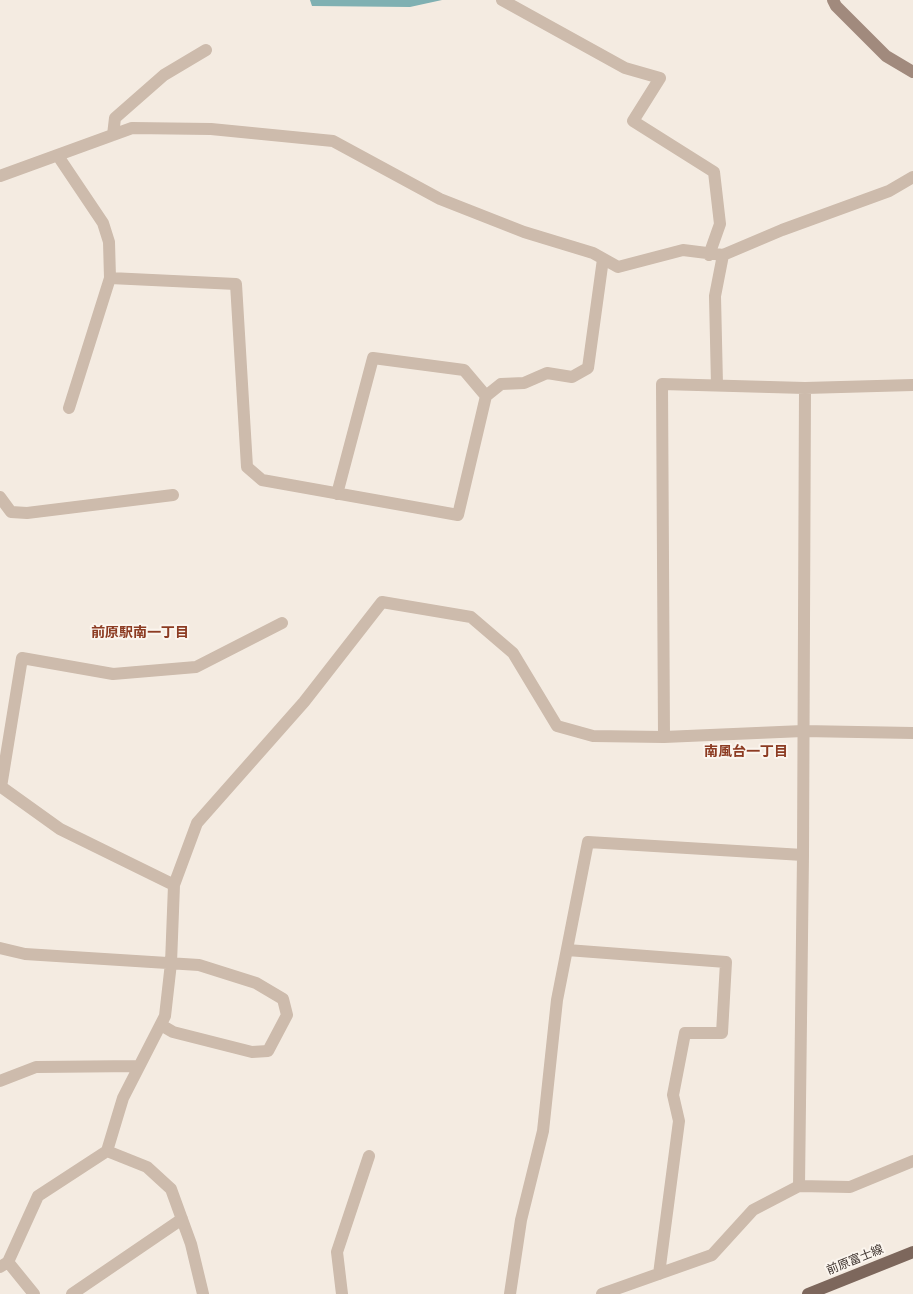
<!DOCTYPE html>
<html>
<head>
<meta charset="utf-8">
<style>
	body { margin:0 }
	canvas { display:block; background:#f4ebe1 }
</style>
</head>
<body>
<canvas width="913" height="1294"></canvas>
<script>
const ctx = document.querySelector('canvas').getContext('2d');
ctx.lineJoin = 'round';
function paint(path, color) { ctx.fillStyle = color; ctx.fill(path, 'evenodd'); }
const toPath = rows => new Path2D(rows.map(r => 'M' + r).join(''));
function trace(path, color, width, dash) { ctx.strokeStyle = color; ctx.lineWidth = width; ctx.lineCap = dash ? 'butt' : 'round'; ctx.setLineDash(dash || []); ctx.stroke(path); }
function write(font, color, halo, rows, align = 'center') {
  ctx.font = font + ' Quicksand,"Noto Sans JP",sans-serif'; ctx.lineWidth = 4; ctx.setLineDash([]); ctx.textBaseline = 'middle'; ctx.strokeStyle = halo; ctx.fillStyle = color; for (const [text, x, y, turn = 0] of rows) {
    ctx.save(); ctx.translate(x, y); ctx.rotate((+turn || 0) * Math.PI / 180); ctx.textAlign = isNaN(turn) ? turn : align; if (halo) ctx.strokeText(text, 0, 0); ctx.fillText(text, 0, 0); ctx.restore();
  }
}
paint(toPath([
	[310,0,442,0,410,7,312,6]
]), '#7fb0b2');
trace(toPath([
	[502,0,625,68,660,78,633,121,714,172,720,224,709,255],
	[113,135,115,118,164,75,206,50],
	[58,156,103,223,109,242,110,278,236,284,247,467,262,480,458,515,486,396,501,384,524,383,547,373,572,377,588,368,603,259],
	[0,176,132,128,211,129,333,141,440,199,524,232,593,253,618,267,683,250,723,255,782,230,889,191,913,177],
	[717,385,715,296,723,255],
	[69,408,110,278],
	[337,494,373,358,464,370,486,396],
	[0,497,11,512,27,513,173,495],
	[664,737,803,731,913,733],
	[0,786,60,829,174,885],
	[1,787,22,658,113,674,196,667,282,623],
	[0,948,25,954,199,965,256,983,283,999,287,1015,268,1051,252,1052,173,1032,161,1025],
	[567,950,726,962,722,1033,685,1033,673,1095,679,1121,659,1274],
	[0,1081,36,1067,139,1066],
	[107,1151,147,1167,171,1189,191,1244,203,1294],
	[799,1186,803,855,805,388,913,385],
	[8,1262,34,1294],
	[0,1267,8,1262,38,1196,107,1151,123,1098,165,1016,171,963,174,885,197,823,304,702,382,602,471,617,513,653,557,726,593,736,664,737,662,384,805,388],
	[72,1294,182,1219],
	[342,1294,337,1252,369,1156],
	[510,1294,521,1220,543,1131,557,1000,588,842,803,855],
	[602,1294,712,1255,753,1210,799,1186,850,1187,913,1161]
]), '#cdbbac', 12);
trace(toPath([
	[833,0,836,6,886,56,913,72]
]), '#a18a7d', 12);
trace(toPath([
	[808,1294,913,1252]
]), '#7d675c', 12);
write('12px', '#3b302b', '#fbf5ee', [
	["前原富士線",855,1260,-22]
]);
write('bold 14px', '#8c3b22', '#fbf5ee', [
	["前原駅南一丁目",140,633],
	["南風台一丁目",746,752]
]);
</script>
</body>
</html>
